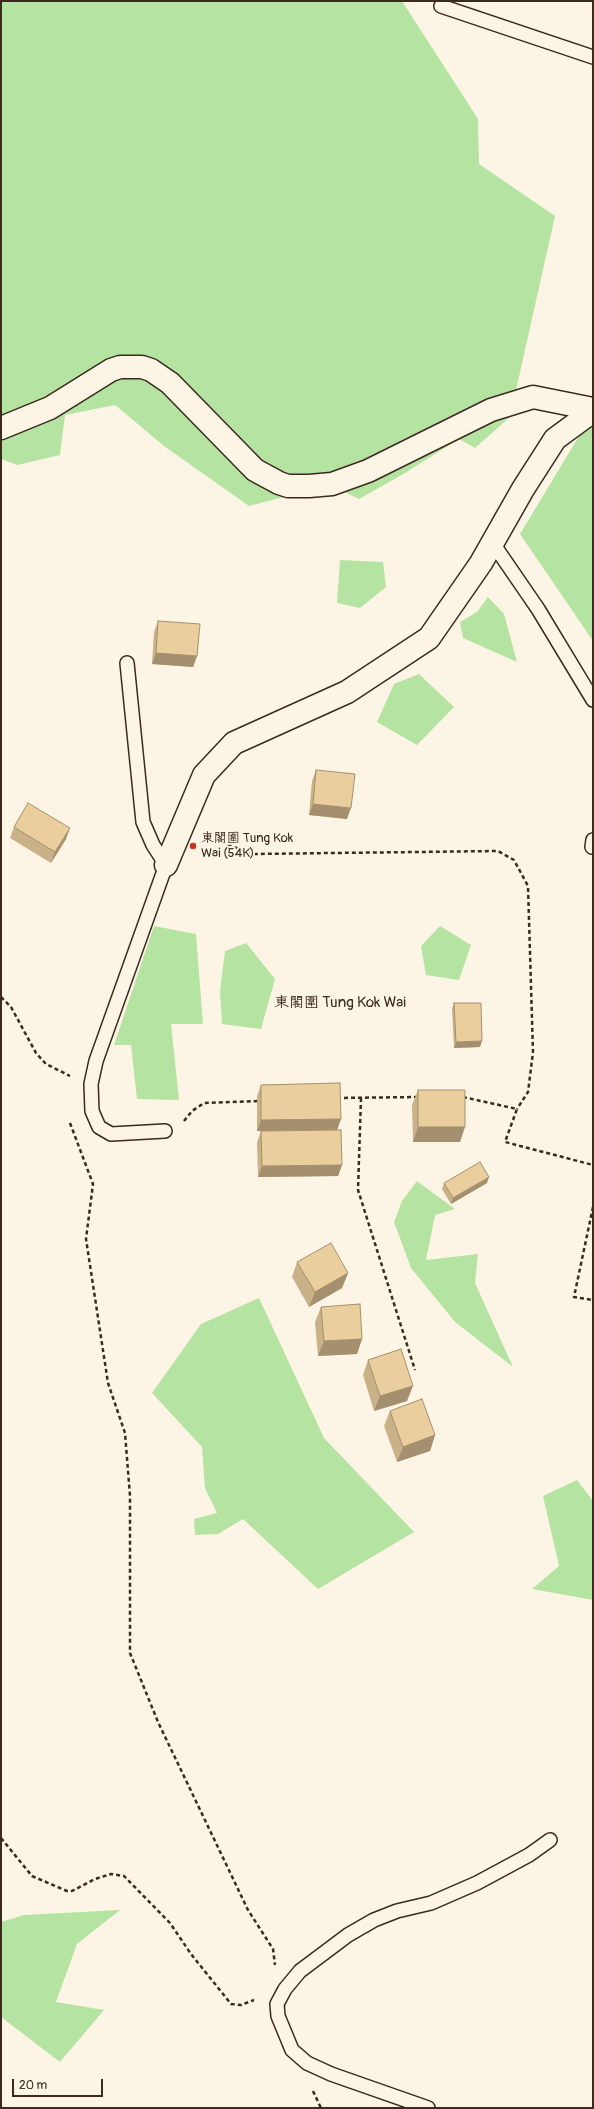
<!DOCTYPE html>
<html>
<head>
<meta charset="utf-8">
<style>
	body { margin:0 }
	#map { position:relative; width:594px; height:2109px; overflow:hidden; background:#fcf5e5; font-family:Pangolin,sans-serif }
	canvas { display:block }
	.frame { position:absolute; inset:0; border:2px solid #3b2a1e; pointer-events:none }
	.scale { position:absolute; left:12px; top:2079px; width:91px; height:18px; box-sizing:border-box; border:2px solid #3b2a1e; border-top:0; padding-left:5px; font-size:12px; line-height:14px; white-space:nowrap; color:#3b2a1e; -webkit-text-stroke:3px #fcf5e5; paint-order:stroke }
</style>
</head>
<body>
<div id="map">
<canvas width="594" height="2109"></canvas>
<div class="frame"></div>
<div class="scale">20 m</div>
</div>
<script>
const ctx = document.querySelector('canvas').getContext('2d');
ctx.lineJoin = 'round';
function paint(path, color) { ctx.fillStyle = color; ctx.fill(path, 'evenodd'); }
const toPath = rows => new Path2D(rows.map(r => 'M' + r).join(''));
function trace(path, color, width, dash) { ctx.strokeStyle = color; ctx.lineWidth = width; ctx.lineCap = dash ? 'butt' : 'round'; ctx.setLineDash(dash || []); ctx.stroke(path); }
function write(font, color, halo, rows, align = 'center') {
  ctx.font = font + ' Pangolin,"LXGW WenKai TC",sans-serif'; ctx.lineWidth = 4; ctx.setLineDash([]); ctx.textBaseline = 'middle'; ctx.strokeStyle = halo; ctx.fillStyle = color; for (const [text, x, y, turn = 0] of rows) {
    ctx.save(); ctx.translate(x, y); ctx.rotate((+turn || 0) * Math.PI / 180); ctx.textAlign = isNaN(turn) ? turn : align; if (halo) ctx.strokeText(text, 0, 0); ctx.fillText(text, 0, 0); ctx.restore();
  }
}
paint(toPath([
	[1,1,402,1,478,119,479,164,555,216,510,417,475,448,459,439,405,473,359,499,330,485,249,506,164,446,115,405,65,415,60,455,17,465,1,459],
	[593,413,593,641,520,534],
	[340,560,383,562,386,587,360,608,337,603],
	[488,597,504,614,517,662,463,638,460,622,477,612],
	[419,674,454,707,417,745,377,722,394,684],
	[154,926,196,934,203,1024,171,1024,179,1100,137,1099,131,1045,114,1045],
	[440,926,471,945,459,980,426,975,421,946],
	[246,943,275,979,261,1029,222,1024,220,991,225,951],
	[417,1181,455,1209,435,1215,426,1260,478,1254,475,1283,513,1367,455,1322,411,1268,394,1222,402,1201],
	[259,1298,324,1438,414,1532,318,1589,243,1519,218,1534,195,1535,194,1519,217,1513,205,1488,202,1447,152,1393,201,1324],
	[577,1480,593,1501,593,1600,532,1589,559,1566,543,1496],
	[120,1910,77,1944,56,2002,104,2010,60,2062,1,2017,1,1922,24,1915]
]), '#b5e3a2');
const service = toPath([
	[441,6,593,57],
	[492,542,538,609,593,700],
	[127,663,143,822,153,845,166,865,96,1061,91,1084,92,1111,99,1127,111,1134,165,1131],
	[592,847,593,840],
	[428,2108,331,2074,307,2063,292,2050,278,2016,277,2004,285,1989,300,1971,348,1935,374,1920,397,1911,431,1903,477,1883,529,1855,550,1840]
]);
const minor = toPath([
	[1,428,50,408,111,370,120,367,142,367,151,370,170,383,255,470,279,483,288,486,309,486,332,484,368,471,491,410,533,397,593,409],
	[166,865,204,775,234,743,347,692,429,638,481,563,523,489,555,439,593,411]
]);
trace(service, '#3b2a1e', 16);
trace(minor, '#3b2a1e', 25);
trace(toPath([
	[208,837,252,854,498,851,514,860,528,886,533,1052,528,1092,517,1109],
	[1,997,11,1007,36,1053,46,1064,70,1076],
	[463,1097,517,1109,505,1142,593,1165],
	[337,1098,418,1097],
	[361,1098,358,1190,415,1370],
	[184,1121,192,1111,204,1103,260,1101],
	[70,1123,93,1184,86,1239,108,1383,125,1433,130,1496,130,1653,158,1722,248,1910,273,1949,275,1965],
	[593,1207,574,1297,593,1300],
	[1,1838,32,1876,67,1891,72,1891,95,1879,111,1874,124,1876,170,1923,191,1954,231,2004,241,2005,254,2000],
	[313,2091,321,2108]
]), '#3b2a1e', 2.5, [4, 3]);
trace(service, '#fcf5e5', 13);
trace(minor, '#fcf5e5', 22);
paint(toPath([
	[158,621,197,656,193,667,152,664,154,632],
	[316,770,347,819,309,815,312,781],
	[14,827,66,839,51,863,10,838],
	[454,1003,480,1047,454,1048,452,1009],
	[261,1085,341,1119,337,1130,257,1131,257,1096],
	[418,1090,460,1142,413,1142,412,1105],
	[261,1131,342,1165,338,1176,258,1177,257,1142],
	[444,1183,487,1183,451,1204,442,1189],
	[297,1262,348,1273,342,1288,309,1307,292,1277],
	[321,1307,362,1339,357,1354,318,1356,315,1322],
	[368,1360,407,1401,374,1411,363,1375],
	[390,1411,435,1435,430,1451,397,1462,384,1426]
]), '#c9b188');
paint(toPath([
	[156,653,197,656,193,667,152,664],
	[313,804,351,808,347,819,309,815],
	[70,828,66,839,51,863,55,852],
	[482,1041,480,1047,454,1048,456,1042],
	[341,1119,337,1130,257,1131,261,1120],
	[418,1127,465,1127,460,1142,413,1142],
	[342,1165,338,1176,258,1177,262,1166],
	[489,1177,487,1183,451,1204,453,1198],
	[348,1273,342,1288,309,1307,315,1292],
	[362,1339,357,1354,318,1356,324,1341],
	[413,1386,407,1401,374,1411,380,1396],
	[435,1435,430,1451,397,1462,403,1447]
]), '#a4906f');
const building = toPath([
	[158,621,200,624,197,656,156,653,158,621],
	[316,770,355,774,351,808,313,804,316,770],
	[28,803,70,828,55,852,14,827,28,803],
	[454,1003,481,1003,482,1041,456,1042,454,1003],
	[340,1083,341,1119,261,1120,261,1085,340,1083],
	[418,1090,465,1090,465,1127,418,1127,418,1090],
	[341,1130,342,1165,262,1166,261,1131,341,1130],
	[480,1162,489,1177,453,1198,444,1183,480,1162],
	[331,1243,348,1273,315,1292,297,1262,331,1243],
	[360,1304,362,1339,324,1341,321,1307,360,1304],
	[401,1349,413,1386,380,1396,368,1360,401,1349],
	[422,1399,435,1435,403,1447,390,1411,422,1399]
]);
paint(building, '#eace9e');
trace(building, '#a4906f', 1);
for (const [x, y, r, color] of [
	[193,846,4,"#c8321e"]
]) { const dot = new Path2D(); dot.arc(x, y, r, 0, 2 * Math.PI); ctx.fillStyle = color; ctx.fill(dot); trace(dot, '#fcf5e5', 1.5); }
write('13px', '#3b2a1e', '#fcf5e5', [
	["東閣圍 Tung Kok",201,839],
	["Wai (54K)",201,854]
], 'left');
write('15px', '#3b2a1e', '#fcf5e5', [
	["東閣圍 Tung Kok Wai",340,1003]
]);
</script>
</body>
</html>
